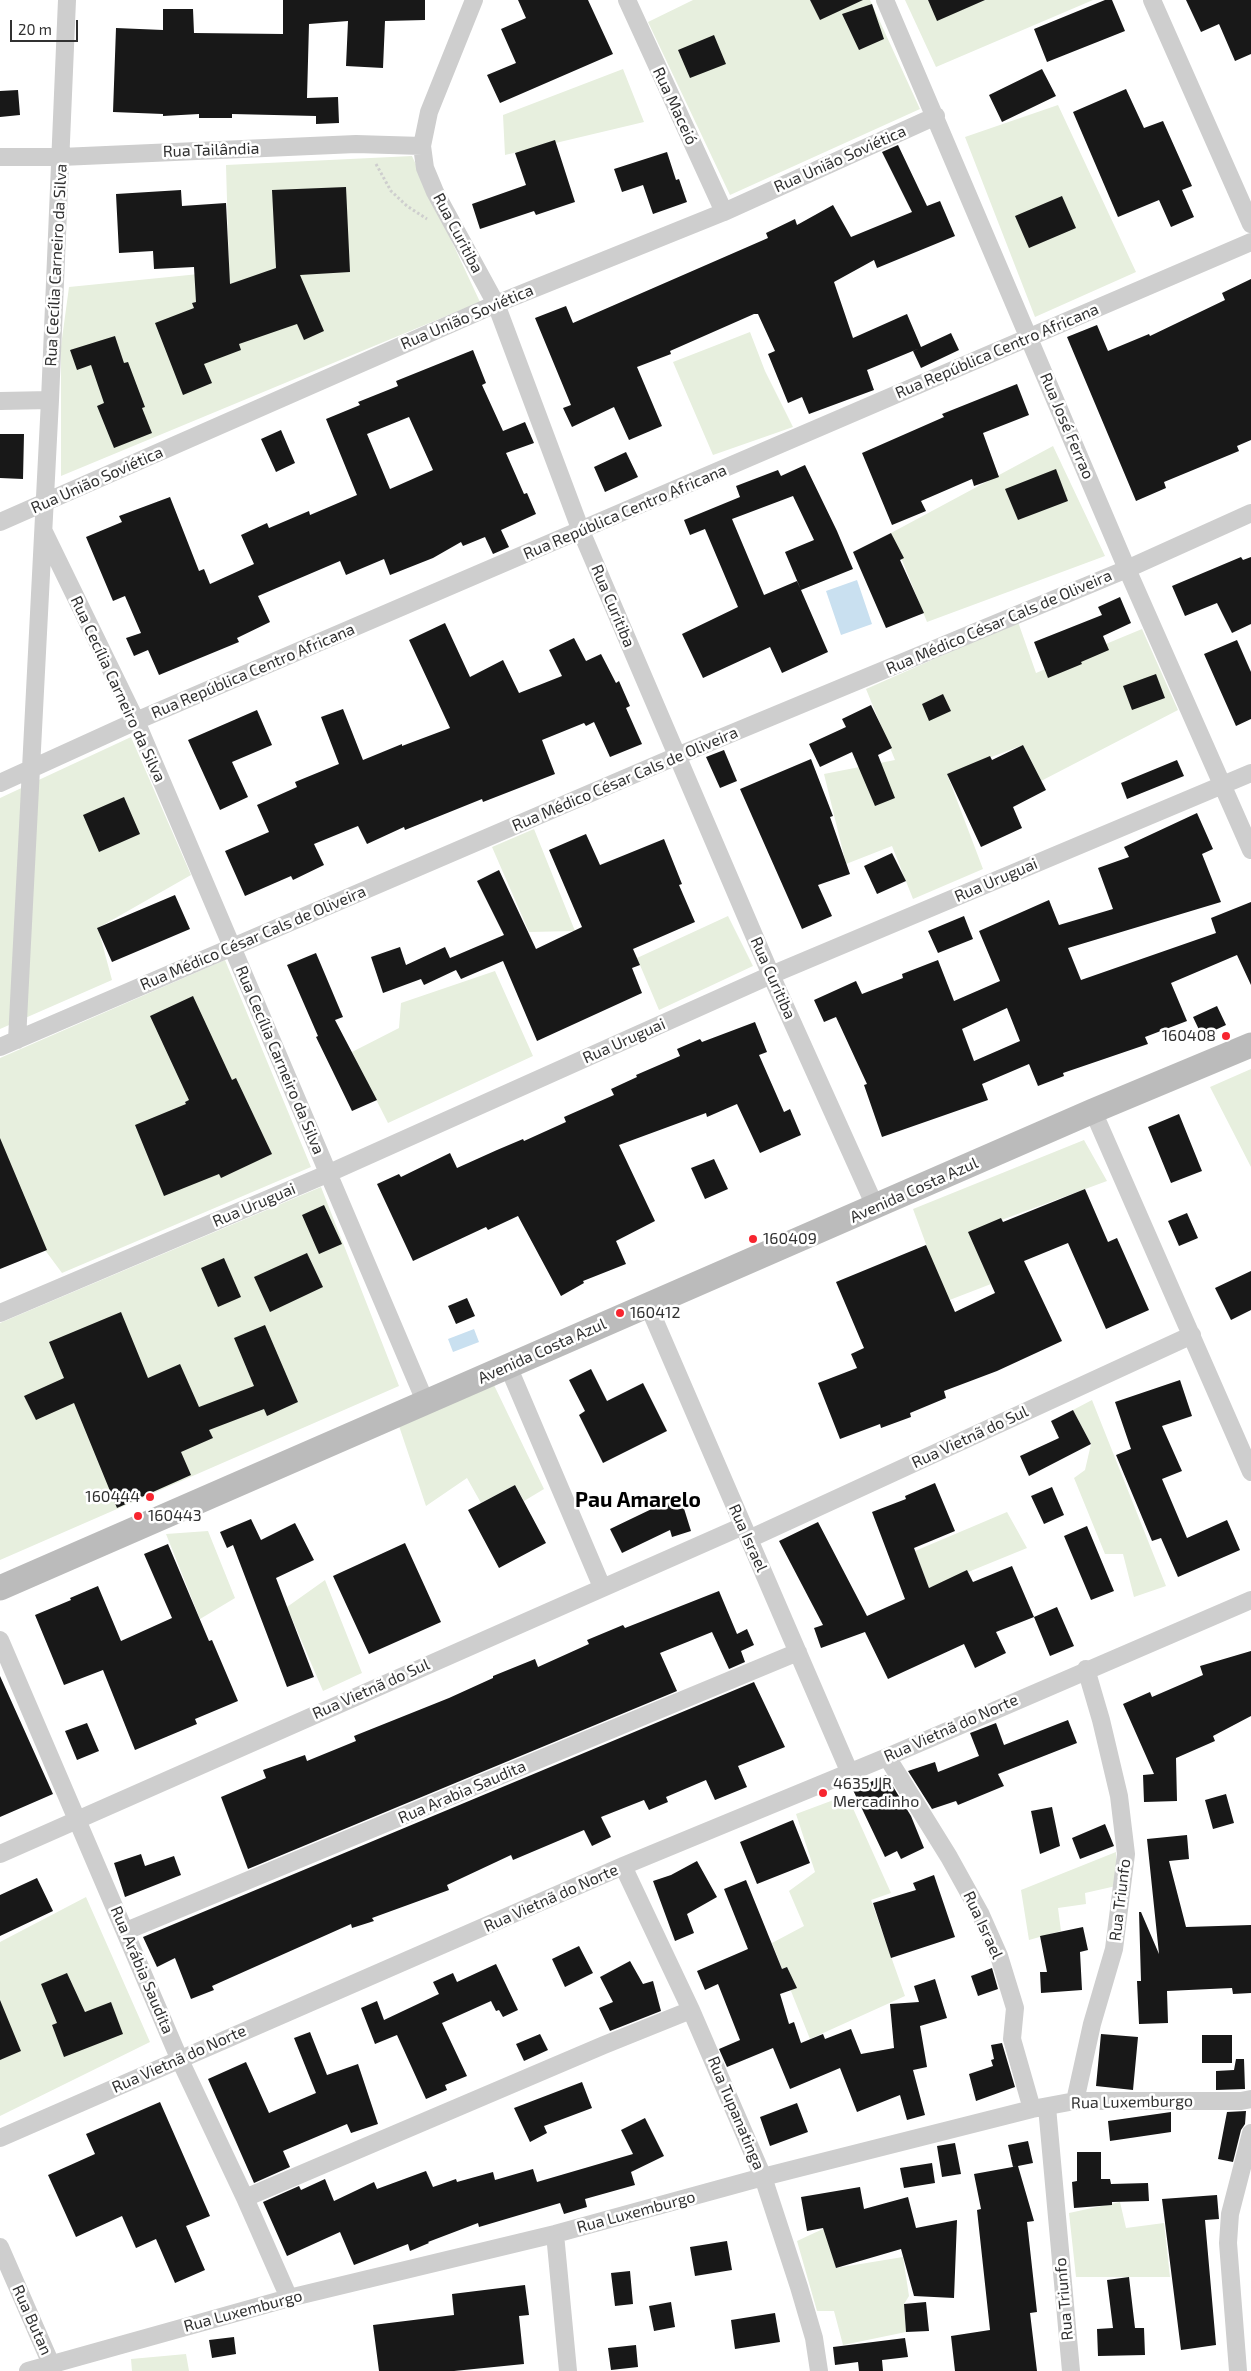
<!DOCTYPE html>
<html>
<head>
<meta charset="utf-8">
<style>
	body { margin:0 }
	#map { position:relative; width:1251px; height:2371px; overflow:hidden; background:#fff; font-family:"Exo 2",sans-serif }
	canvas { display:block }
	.scale { position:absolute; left:10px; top:20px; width:68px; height:22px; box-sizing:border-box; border:2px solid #313131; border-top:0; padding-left:6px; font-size:15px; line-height:18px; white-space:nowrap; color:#313131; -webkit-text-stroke:4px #fff; paint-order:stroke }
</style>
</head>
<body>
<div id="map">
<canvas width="1251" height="2371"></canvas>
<div class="scale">20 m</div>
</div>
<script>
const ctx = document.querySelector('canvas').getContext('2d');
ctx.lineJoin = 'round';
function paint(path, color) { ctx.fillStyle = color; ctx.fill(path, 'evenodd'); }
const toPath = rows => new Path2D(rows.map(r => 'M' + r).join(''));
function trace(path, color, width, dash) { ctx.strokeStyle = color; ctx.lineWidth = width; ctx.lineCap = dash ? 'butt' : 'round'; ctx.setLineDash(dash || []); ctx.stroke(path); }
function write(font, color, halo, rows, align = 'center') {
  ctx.font = font + ' "Exo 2",sans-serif'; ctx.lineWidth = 5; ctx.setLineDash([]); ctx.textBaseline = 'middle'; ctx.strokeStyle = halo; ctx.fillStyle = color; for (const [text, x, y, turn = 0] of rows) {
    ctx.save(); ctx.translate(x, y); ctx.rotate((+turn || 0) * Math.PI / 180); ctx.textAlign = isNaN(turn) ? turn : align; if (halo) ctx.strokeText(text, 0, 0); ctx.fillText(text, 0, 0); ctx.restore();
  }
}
paint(toPath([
	[693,0,870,0,920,109,730,195,648,22],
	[905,0,1093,0,936,67],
	[623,69,644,122,505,155,503,115],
	[1058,105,1136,272,1035,317,965,137],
	[412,156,480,302,61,476,61,346,69,287,229,271,226,165],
	[750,332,765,371,793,427,713,455,673,362],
	[1053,446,1105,556,927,622,891,533],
	[1018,622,1036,673,1142,629,1178,710,1041,781,1023,745,947,774,983,869,913,899,892,846,846,864,824,774,895,760,866,689],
	[131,737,191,875,98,928,112,980,0,1029,0,798],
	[534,829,575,931,529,932,492,847],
	[728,916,753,966,659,1010,637,958],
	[225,960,311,1167,62,1273,0,1189,0,1058],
	[495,971,533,1056,388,1123,352,1052,399,1028,401,1003],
	[1251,1069,1251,1167,1210,1087],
	[1084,1140,1107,1181,969,1232,991,1284,947,1301,913,1209],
	[321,1187,399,1386,0,1560,0,1323],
	[493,1383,544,1489,524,1501,515,1485,481,1503,467,1478,426,1506,399,1426],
	[1092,1400,1166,1586,1134,1597,1123,1554,1105,1554,1074,1478,1085,1470,1091,1444,1073,1410],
	[1007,1512,1027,1548,929,1588,915,1551],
	[208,1531,235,1598,200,1619,166,1534],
	[325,1580,362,1673,323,1691,287,1607],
	[847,1795,891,1893,871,1900,905,1996,810,2039,772,1943,804,1926,789,1891,815,1872,796,1814],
	[1116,1852,1116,1886,1085,1893,1086,1904,1058,1908,1061,1931,1029,1940,1021,1890],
	[86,1897,150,2042,0,2116,0,1942],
	[1120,2202,1126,2228,1164,2223,1170,2277,1076,2277,1069,2213],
	[825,2228,836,2268,903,2257,909,2296,904,2304,906,2332,843,2345,834,2311,817,2311,797,2241],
	[186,2354,189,2371,132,2371,131,2359]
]), '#e7efde');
paint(toPath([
	[857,580,872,624,841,635,826,591],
	[474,1329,479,1342,453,1352,448,1339]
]), '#c9e0f0');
paint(toPath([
	[283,0,425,0,425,20,385,21,383,68,346,66,348,21,309,24,307,98,338,97,339,123,316,124,316,116,232,114,232,118,199,118,199,114,163,116,163,114,113,112,116,28,163,30,163,9,193,9,194,33,283,34],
	[518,0,588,0,613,54,500,103,487,75,516,63,501,29,526,18],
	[810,0,863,0,820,20],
	[928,0,985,0,937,21],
	[1105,0,1112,0,1125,31,1047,62,1034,29],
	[1186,0,1251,0,1251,54,1235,61,1219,24,1201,32],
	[872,4,884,39,859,50,842,14],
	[714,35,726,64,690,78,678,50],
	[1042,69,1056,96,1002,122,989,95],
	[1126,89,1144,128,1163,121,1192,186,1182,190,1194,217,1171,227,1159,200,1118,217,1073,112],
	[18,90,20,115,0,117,0,91],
	[555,140,575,202,536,215,534,211,480,229,472,204,526,185,515,153],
	[898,145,927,206,940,201,955,236,877,268,874,260,834,282,853,338,907,314,921,347,951,333,959,350,921,368,913,351,920,348,867,370,874,390,809,414,802,397,788,403,768,354,775,351,758,314,754,314,670,351,671,354,637,367,662,426,629,440,614,407,572,427,563,408,571,405,535,318,566,306,573,323,768,238,766,233,795,219,797,225,833,205,851,237,912,212,882,152],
	[667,152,676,180,679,179,687,202,653,214,643,185,622,192,614,169],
	[346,187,350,272,300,275,324,331,304,340,297,324,239,344,241,350,204,364,212,383,183,395,155,323,194,308,192,303,196,302,194,267,154,269,153,251,119,253,116,194,181,190,182,206,226,203,230,284,276,268,272,190],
	[1062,196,1076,228,1029,248,1015,216],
	[1251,279,1251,440,1237,446,1239,451,1164,482,1166,488,1136,501,1067,337,1097,325,1108,351,1149,334,1150,336,1225,300,1222,293],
	[115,336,124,363,128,362,145,407,142,408,152,433,114,448,97,406,104,403,91,365,77,370,70,350],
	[473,350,486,383,482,385,503,431,525,422,534,443,506,453,524,494,527,493,536,514,501,530,509,547,493,554,485,537,463,546,461,542,433,558,390,575,384,559,346,575,340,561,258,596,270,622,237,638,239,642,159,675,148,650,134,656,126,638,141,633,125,596,113,601,86,537,122,522,119,516,170,497,199,571,204,569,210,584,254,564,241,535,267,523,269,528,309,511,310,515,357,495,326,419,360,405,358,402,398,386,396,381],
	[409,417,433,470,390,489,367,434],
	[1017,384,1029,415,983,433,999,477,974,486,972,479,921,501,926,511,892,525,862,453,944,417,942,414],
	[281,430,295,463,276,472,261,439],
	[0,434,24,434,23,479,0,478],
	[626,452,638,477,605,492,594,467],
	[805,465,837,531,853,569,801,590,828,652,782,673,770,647,703,678,682,634,738,607,705,529,690,535,684,520,740,497,736,486,778,470,781,476],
	[793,496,814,540,785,552,801,590,797,581,764,595,732,519],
	[1056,469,1068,501,1018,520,1005,489],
	[891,533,904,558,900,560,924,613,886,628,853,552],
	[1241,557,1243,560,1251,557,1251,624,1232,633,1217,603,1185,616,1172,586],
	[1120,597,1131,623,1103,636,1109,650,1081,662,1082,664,1048,678,1034,642,1102,615,1098,607],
	[445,623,470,677,503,660,519,693,562,676,549,650,574,638,586,661,601,654,616,683,619,681,630,706,626,708,642,744,610,757,594,722,586,726,584,723,542,740,555,774,483,802,482,799,405,830,404,827,367,844,358,826,314,844,324,865,293,880,291,876,245,896,225,851,269,832,257,805,297,787,295,782,339,764,321,717,343,709,363,760,402,744,402,746,450,728,409,640],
	[1237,640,1251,672,1251,719,1236,726,1204,654],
	[1156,674,1165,698,1132,710,1123,686],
	[943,694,951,711,929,721,922,704],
	[871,705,892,748,878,755,895,798,875,806,852,752,820,767,809,744,846,727,842,719],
	[257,710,272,745,232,762,248,797,220,810,188,740],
	[1023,745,1046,790,1013,807,1022,828,981,847,947,774,990,756,992,760],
	[724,750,737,781,720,788,706,757],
	[811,759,833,816,830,817,850,874,818,885,832,916,802,929,740,789],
	[1177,760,1184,776,1127,799,1121,783],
	[124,797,140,834,99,852,83,815],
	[1197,813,1213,849,1202,854,1221,902,1068,948,1081,980,1216,933,1211,918,1251,902,1251,985,1237,955,1171,983,1187,1021,1145,1037,1148,1044,1063,1073,1064,1076,1038,1086,1029,1064,982,1084,988,1100,882,1137,864,1085,867,1084,836,1017,824,1022,814,1000,856,981,862,994,903,978,902,974,938,960,954,1001,1000,981,979,931,1049,900,1059,925,1113,909,1098,868,1129,857,1124,847],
	[1007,1008,1020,1041,974,1061,962,1029],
	[586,834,600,865,664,839,682,884,679,885,695,922,633,949,640,965,632,968,642,993,537,1041,503,961,461,979,456,970,424,985,421,979,383,993,371,957,400,947,406,965,445,947,450,958,504,935,477,881,499,870,536,949,582,927,549,850],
	[892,853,906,881,877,894,864,866],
	[175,895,190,929,112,962,97,928],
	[964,916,973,939,938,953,928,931],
	[316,953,343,1017,335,1020,377,1100,352,1111,316,1037,318,1036,287,965],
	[193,996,232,1080,236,1078,272,1154,221,1178,219,1174,164,1196,135,1125,186,1104,185,1102,189,1100,150,1016],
	[1217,1006,1226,1025,1202,1036,1193,1017],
	[755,1022,767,1052,759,1055,784,1112,790,1109,801,1135,760,1153,737,1104,707,1117,706,1113,619,1145,655,1221,616,1241,626,1264,583,1281,584,1283,561,1296,518,1216,488,1230,486,1227,413,1261,377,1184,399,1174,401,1177,450,1153,457,1168,497,1150,523,1139,524,1141,566,1122,564,1117,614,1095,611,1089,637,1077,636,1075,680,1056,677,1049,700,1039,702,1042],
	[1179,1114,1202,1171,1171,1183,1148,1127],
	[0,1138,47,1250,0,1269],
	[714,1159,728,1189,705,1199,691,1168],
	[1085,1189,1108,1242,1117,1238,1149,1310,1106,1329,1068,1243,1024,1261,1062,1341,997,1371,944,1391,946,1398,910,1413,911,1417,881,1428,880,1424,840,1439,818,1383,857,1368,851,1354,864,1348,836,1282,926,1245,955,1312,995,1293,968,1232,1001,1218,1003,1222],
	[324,1205,342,1244,319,1254,302,1215],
	[1187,1213,1198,1238,1179,1246,1168,1221],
	[307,1253,323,1287,270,1312,254,1277],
	[224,1258,241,1297,218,1307,201,1268],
	[1251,1271,1251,1310,1231,1320,1215,1288],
	[467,1298,475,1316,456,1324,448,1306],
	[121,1312,148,1378,180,1364,199,1407,254,1386,234,1338,265,1325,298,1402,267,1416,264,1409,209,1430,213,1438,181,1452,191,1475,117,1508,74,1403,36,1420,24,1396,64,1378,49,1342],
	[591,1369,607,1401,643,1383,667,1431,603,1463,579,1415,585,1411,569,1380],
	[1180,1380,1192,1416,1162,1426,1182,1471,1162,1479,1187,1538,1227,1520,1240,1550,1178,1577,1161,1538,1152,1541,1116,1455,1131,1449,1115,1402],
	[1073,1410,1091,1444,1029,1476,1020,1456,1059,1438,1051,1421],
	[935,1483,955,1531,914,1548,929,1588,967,1570,973,1582,1012,1566,1034,1617,996,1632,1006,1653,975,1668,964,1644,888,1679,865,1632,821,1648,814,1628,823,1625,779,1541,818,1522,867,1616,905,1599,872,1512,906,1499,905,1496],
	[515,1485,546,1543,499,1568,468,1510],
	[1052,1487,1064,1515,1044,1524,1031,1496],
	[681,1499,691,1531,672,1537,670,1530,622,1553,610,1529,660,1505],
	[251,1519,261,1540,295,1523,314,1560,276,1578,314,1677,287,1687,233,1545,227,1548,220,1532],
	[1087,1526,1114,1591,1091,1600,1064,1536],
	[405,1543,441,1622,369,1654,333,1576],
	[168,1544,209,1641,212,1640,238,1701,195,1719,197,1724,135,1750,103,1670,64,1685,35,1615,71,1600,70,1598,98,1586,121,1641,172,1618,144,1554],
	[719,1591,737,1634,747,1629,754,1645,741,1651,745,1662,729,1669,712,1632,660,1653,677,1691,248,1869,221,1797,266,1778,263,1770,305,1755,307,1761,356,1741,354,1736,449,1698,493,1678,493,1676,535,1659,538,1667,589,1644,587,1640,623,1625,625,1628],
	[1057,1607,1074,1646,1050,1656,1034,1617],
	[1251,1651,1251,1716,1213,1736,1215,1741,1176,1758,1177,1801,1144,1802,1143,1775,1154,1774,1123,1704,1150,1692,1152,1697,1203,1675,1200,1666],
	[0,1676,53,1794,0,1817],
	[754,1682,785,1747,738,1766,747,1787,715,1800,706,1780,666,1797,668,1802,649,1810,644,1800,601,1817,611,1837,592,1846,584,1830,513,1860,511,1855,447,1885,449,1890,372,1918,374,1921,352,1928,351,1924,212,1986,214,1990,191,1999,175,1958,157,1967,143,1937],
	[1068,1720,1077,1743,998,1774,1004,1786,958,1805,956,1801,932,1809,908,1771,935,1762,938,1772,979,1756,970,1733,996,1723,1004,1745],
	[87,1723,99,1751,77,1760,65,1731],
	[886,1775,911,1816,924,1848,901,1859,897,1851,885,1857,853,1790],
	[1226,1794,1234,1823,1213,1829,1205,1800],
	[1052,1807,1060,1846,1040,1854,1031,1811],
	[793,1820,810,1863,757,1884,740,1842],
	[1105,1824,1114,1846,1080,1859,1072,1838],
	[1187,1835,1189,1859,1169,1861,1186,1927,1251,1925,1251,1993,1233,1994,1232,1988,1167,1991,1168,2023,1139,2024,1137,1981,1141,1981,1139,1912,1141,1912,1159,1954,1147,1839],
	[141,1854,145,1866,174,1856,181,1875,125,1897,114,1863],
	[697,1861,717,1897,687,1914,694,1933,675,1941,653,1881,671,1875],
	[934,1875,955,1937,891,1958,873,1903,916,1890,913,1883],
	[37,1878,53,1911,0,1936,0,1895],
	[746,1880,782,1969,787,1967,797,1988,780,1994,789,2024,794,2022,801,2043,823,2034,825,2039,851,2029,861,2054,894,2048,890,2004,919,2002,914,1986,935,1979,947,2018,920,2026,927,2067,913,2070,925,2115,907,2120,900,2095,857,2112,840,2068,790,2089,773,2048,727,2067,719,2049,740,2040,718,1984,705,1990,697,1971,748,1949,724,1889],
	[1083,1927,1088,1950,1080,1952,1082,1990,1041,1993,1040,1972,1047,1972,1040,1936],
	[579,1946,593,1973,565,1987,552,1959],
	[630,1961,643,1984,653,1981,661,2011,610,2031,599,2008,613,2002,600,1977],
	[496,1964,518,2010,503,2017,499,2010,496,2011,491,2001,442,2023,467,2076,445,2085,447,2090,426,2099,397,2035,375,2044,361,2008,377,2001,384,2020,439,1994,433,1982,453,1973,457,1982],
	[992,1968,998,1989,978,1996,971,1976],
	[67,1973,85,2012,111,2002,123,2034,64,2057,52,2025,57,2023,41,1984],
	[0,2000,21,2051,0,2060],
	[310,2032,327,2075,358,2064,378,2124,351,2133,347,2124,283,2151,290,2167,254,2183,208,2079,246,2062,269,2113,316,2093,294,2038],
	[540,2034,548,2050,524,2061,516,2044],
	[1101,2034,1138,2037,1133,2090,1096,2086],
	[1202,2035,1232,2035,1232,2063,1202,2063],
	[1002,2043,1015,2087,976,2101,969,2074,993,2066,991,2060,994,2059,991,2045],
	[1236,2059,1244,2059,1245,2089,1216,2090,1216,2071,1234,2070],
	[582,2082,592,2108,544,2126,547,2133,530,2142,514,2108],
	[160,2102,210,2216,186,2226,205,2270,175,2283,156,2239,136,2248,122,2216,76,2237,48,2175,95,2154,86,2134],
	[797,2103,808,2132,770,2146,760,2117],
	[1246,2111,1245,2124,1241,2130,1233,2162,1218,2159,1227,2112],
	[1171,2112,1171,2132,1110,2141,1108,2121],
	[645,2118,664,2156,631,2172,635,2185,585,2199,587,2207,564,2214,560,2203,479,2227,478,2223,428,2242,429,2243,410,2251,408,2244,354,2265,340,2232,287,2256,263,2202,299,2186,301,2190,325,2179,334,2201,374,2182,377,2189,426,2171,433,2187,456,2179,457,2182,493,2172,495,2180,533,2169,537,2182,633,2154,621,2130],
	[1028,2141,1033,2163,1013,2167,1008,2145],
	[955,2143,961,2174,942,2177,937,2146],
	[1077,2152,1101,2152,1101,2179,1110,2179,1111,2184,1148,2183,1149,2201,1112,2202,1112,2205,1074,2208,1072,2182,1077,2181],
	[932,2163,935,2183,904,2188,900,2168],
	[1018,2166,1034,2221,1027,2222,1037,2312,1030,2313,1037,2371,955,2371,951,2336,990,2330,977,2210,981,2209,974,2174],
	[860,2187,864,2209,908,2197,916,2228,957,2220,954,2298,914,2296,901,2249,836,2268,823,2228,807,2231,801,2197],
	[1217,2195,1219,2219,1205,2220,1216,2345,1181,2350,1162,2199],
	[727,2241,732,2270,695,2276,690,2247],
	[630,2271,633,2304,615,2306,611,2273],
	[1129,2277,1135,2328,1144,2328,1145,2355,1098,2356,1097,2329,1113,2328,1107,2280],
	[525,2285,529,2315,519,2316,524,2364,454,2371,379,2371,373,2325,454,2315,452,2294],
	[671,2302,675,2327,654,2331,649,2306],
	[926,2302,929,2331,906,2332,904,2304],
	[775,2313,780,2342,735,2349,731,2320],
	[234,2337,236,2354,212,2358,209,2340],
	[905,2338,908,2357,882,2360,883,2371,859,2371,858,2362,835,2365,833,2347],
	[636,2345,638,2367,611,2370,608,2348]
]), '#181818');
trace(toPath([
	[376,164,391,191,407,206,427,219]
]), '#cecece', 3, [2.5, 2.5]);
trace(toPath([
	[474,0,429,112,422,146,425,168,435,192,496,304,581,531,771,975,875,1206],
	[627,0,724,212],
	[885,0,1127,569,1251,850],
	[1152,0,1251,224],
	[0,157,61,157,356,144,422,146],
	[0,401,50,400],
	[0,522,496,304,724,212,936,116],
	[44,532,136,721,425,1401],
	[0,783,136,721,1251,242],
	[17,1040,50,400,67,0],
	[0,1047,677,756,1127,569,1251,513],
	[1093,1111,1251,1472],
	[648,1305,849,1771],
	[0,1313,327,1174,771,975,1251,773],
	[508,1366,602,1587],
	[749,1539,1192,1335],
	[0,1640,179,2058,245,2198,289,2298],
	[887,1757,949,1857,980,1913,999,1956,1015,2008,1012,2039,1032,2109],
	[0,1854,743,1526],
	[623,1866,691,2010,763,2177,799,2287,814,2338,819,2371],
	[126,1931,798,1652],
	[1075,2101,1092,2024,1114,1949,1126,1854,1119,1796,1101,1720,1086,1669],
	[1047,2107,1071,2371],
	[0,2138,623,1866,887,1757,1251,1600],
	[245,2198,604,2045,691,2010],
	[555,2234,568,2371],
	[0,2247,51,2364],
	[28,2371,289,2298,555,2234,763,2177,1032,2109,1075,2101,1241,2101,1251,2099],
	[1238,2371,1228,2243,1230,2214,1251,2133]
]), '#cecece', 18);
trace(toPath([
	[0,1588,1093,1111,1251,1045]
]), '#bbb', 25);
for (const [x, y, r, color] of [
	[1226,1036,5,"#f7252f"],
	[753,1239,5,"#f7252f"],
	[620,1313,5,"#f7252f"],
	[150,1497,5,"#f7252f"],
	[138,1516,5,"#f7252f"],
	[823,1793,5,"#f7252f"]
]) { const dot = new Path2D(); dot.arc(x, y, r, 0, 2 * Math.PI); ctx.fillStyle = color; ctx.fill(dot); trace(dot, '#fff', 2); }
write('16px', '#313131', '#fff', [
	["Rua Maceió",675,106,65],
	["Rua Tailândia",211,150,-2],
	["Rua União Soviética",840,159,-24],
	["Rua Curitiba",458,233,62],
	["Rua Cecília Carneiro da Silva",56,265,-87],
	["Rua União Soviética",467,317,-23],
	["Rua República Centro Africana",997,351,-23],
	["Rua José Ferrao",1067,426,67],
	["Rua União Soviética",97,480,-24],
	["Rua República Centro Africana",625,512,-23],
	["Rua Curitiba",613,606,67],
	["Rua Médico César Cals de Oliveira",999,622,-23],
	["Rua República Centro Africana",253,671,-23],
	["Rua Cecília Carneiro da Silva",118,689,65],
	["Rua Médico César Cals de Oliveira",625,779,-23],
	["Rua Uruguai",996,880,-23],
	["Rua Médico César Cals de Oliveira",253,938,-23],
	["Rua Curitiba",773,978,66],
	["Rua Uruguai",624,1041,-24],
	["Rua Cecília Carneiro da Silva",280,1060,67],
	["Avenida Costa Azul",914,1190,-24],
	["Rua Uruguai",254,1205,-23],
	["Avenida Costa Azul",542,1351,-24],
	["Rua Vietnã do Sul",970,1437,-25],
	["Rua Israel",748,1538,66],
	["Rua Vietnã do Sul",371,1689,-24],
	["Rua Vietnã do Norte",951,1728,-24],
	["Rua Arabia Saudita",462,1792,-23],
	["Rua Vietnã do Norte",551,1898,-24],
	["Rua Triunfo",1120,1900,-83],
	["Rua Israel",983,1925,65],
	["Rua Arábia Saudita",142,1970,67],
	["Rua Vietnã do Norte",179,2059,-24],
	["Rua Luxemburgo",1132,2102,-1],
	["Rua Tupanatinga",736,2113,67],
	["Rua Luxemburgo",636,2212,-15],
	["Rua Triunfo",1064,2299,-95],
	["Rua Luxemburgo",243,2311,-15],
	["Rua Butan",32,2320,66]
]);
write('16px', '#313131', '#fff', [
	["160408",1216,1036,"right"],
	["160409",763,1239],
	["160412",630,1313],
	["160444",140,1497,"right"],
	["160443",148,1516],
	["4635 J R",833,1784],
	["Mercadinho",833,1802]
], 'left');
write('bold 21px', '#000', '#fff', [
	["Pau Amarelo",638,1500]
]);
</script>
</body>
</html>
